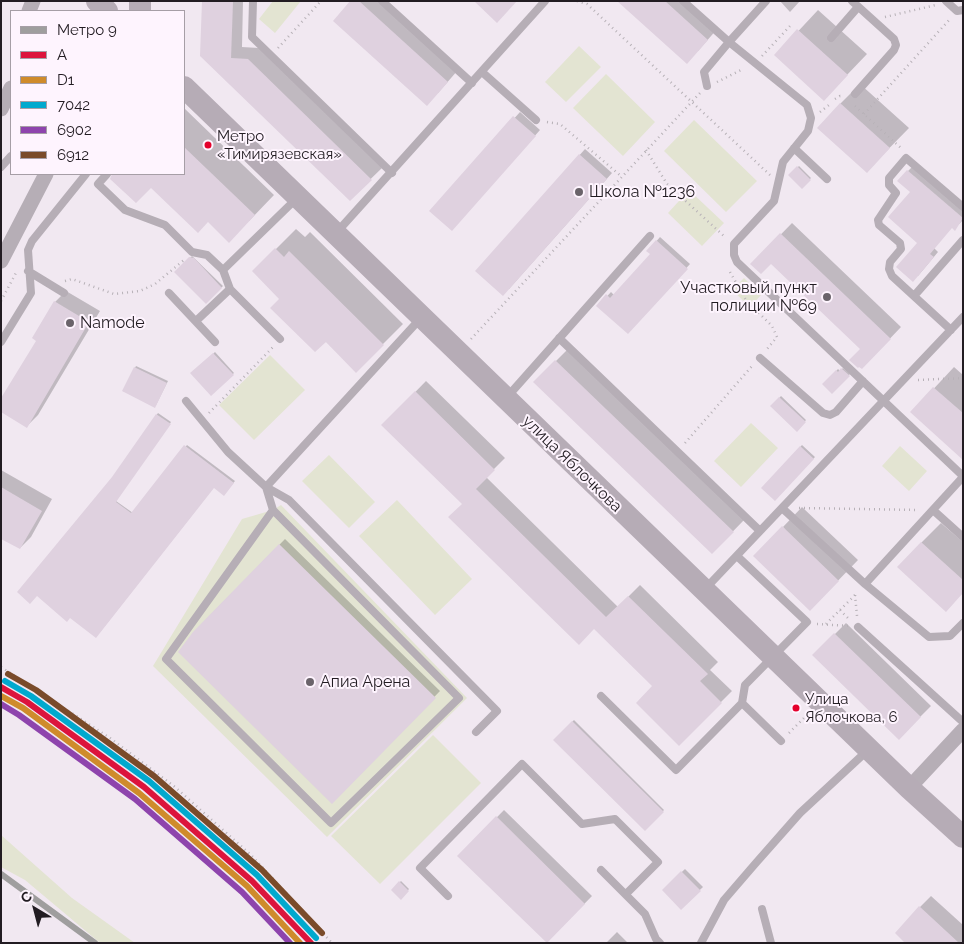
<!DOCTYPE html>
<html>
<head>
<meta charset="utf-8">
<style>
	body { margin:0 }
	#map { position:relative; width:964px; height:944px; overflow:hidden; background:#f1e8f1; font-family:Raleway,sans-serif }
	canvas { display:block }
	.frame { position:absolute; inset:0; border:2px solid #221c22; pointer-events:none }
	.legend { position:absolute; left:10px; top:10px; width:175px; height:165px; box-sizing:border-box; background:#fef4fe; border:1px solid #a69ea6; margin:0; padding:6px 9px; list-style:none; font-size:15px; color:#221c22 }
	.legend li { display:flex; align-items:center; gap:10px; height:25px }
	.legend b { width:25px; border:1px solid #a69ea6 }
	.north { position:absolute; left:10px; top:884px; width:50px; height:50px; -webkit-text-stroke:4px #fef4fe; paint-order:stroke; rotate:323deg; font-size:14px; font-weight:700; line-height:20px; text-align:center; color:#221c22 }
	.north::after { content:''; display:block; margin:auto; width:18px; height:22px; background:#221c22; clip-path:polygon(50% 0,100% 100%,50% 72%,0 100%) }
</style>
</head>
<body>
<div id="map">
<canvas width="964" height="944"></canvas>
<div class="frame"></div>
<ul class="legend">
<li><b style="height:6px;background:#9f9e9e"></b>Метро 9</li>
<li><b style="height:6px;background:#dc143c"></b>A</li>
<li><b style="height:6px;background:#cf8b2b"></b>D1</li>
<li><b style="height:6px;background:#00a9ce"></b>7042</li>
<li><b style="height:6px;background:#8e44ad"></b>6902</li>
<li><b style="height:6px;background:#7a4b2a"></b>6912</li>
</ul>
<div class="north">С</div>
</div>
<script>
const ctx = document.querySelector('canvas').getContext('2d');
ctx.lineJoin = 'round';
function paint(path, color) { ctx.fillStyle = color; ctx.fill(path, 'evenodd'); }
const toPath = rows => new Path2D(rows.map(r => 'M' + r).join(''));
function trace(path, color, width, dash) { ctx.strokeStyle = color; ctx.lineWidth = width; ctx.lineCap = dash ? 'butt' : 'round'; ctx.setLineDash(dash || []); ctx.stroke(path); }
function write(font, color, halo, rows, align = 'center') {
  ctx.font = font + ' Raleway,sans-serif'; ctx.lineWidth = 4; ctx.setLineDash([]); ctx.textBaseline = 'middle'; ctx.strokeStyle = halo; ctx.fillStyle = color; for (const [text, x, y, turn = 0] of rows) {
    ctx.save(); ctx.translate(x, y); ctx.rotate((+turn || 0) * Math.PI / 180); ctx.textAlign = isNaN(turn) ? turn : align; if (halo) ctx.strokeText(text, 0, 0); ctx.fillText(text, 0, 0); ctx.restore();
  }
}
paint(toPath([
	[273,1,301,1,275,33,259,19],
	[579,46,601,67,566,102,545,82],
	[606,74,655,122,623,156,573,108],
	[694,120,757,181,726,212,664,151],
	[689,190,724,223,702,246,668,213],
	[744,278,761,295,750,307,732,290],
	[270,355,305,390,254,440,219,405],
	[751,423,778,448,741,487,714,461],
	[900,446,927,471,909,491,882,466],
	[329,455,375,502,349,528,302,481],
	[397,500,472,579,435,615,359,536],
	[281,505,467,698,327,837,153,666,242,519,273,510],
	[433,735,481,783,380,884,331,836],
	[1,835,72,898,135,943,100,943,25,880,1,867]
]), '#e3e4d2');
paint(toPath([
	[203,1,243,1,242,47,259,48,382,168,350,199,201,56],
	[352,1,382,1,458,70,438,93],
	[629,1,688,1,718,28,698,51],
	[780,1,800,1,790,12],
	[818,10,867,54,824,99,776,55],
	[860,84,909,128,867,171,840,104],
	[184,108,274,195,249,221,208,221,151,187,112,178,117,174,184,174],
	[520,112,540,130,457,224,431,211],
	[585,149,612,173,509,289,477,271],
	[799,166,811,178,802,187,790,175],
	[913,166,963,209,963,220,954,229,952,227,934,248,938,252,918,276,919,242,908,171],
	[792,223,901,327,862,368,862,349,771,262,752,264],
	[296,229,305,237,310,232,403,324,356,371,254,271],
	[660,237,690,264,628,333,598,306,611,292,614,295,651,254,648,251],
	[192,256,223,286,206,302,176,272],
	[66,291,100,311,38,415,27,426,38,340,55,302],
	[567,350,744,520,712,553,535,382],
	[215,352,234,373,211,394,192,374],
	[136,366,168,381,156,405,123,391],
	[954,367,963,375,963,451,912,412],
	[843,368,850,374,832,392,824,384,838,369,840,371],
	[426,381,505,458,486,477,618,607,640,585,718,662,710,670,732,691,679,744,654,686,383,425],
	[781,396,806,420,797,430,772,406],
	[158,413,171,422,116,501,133,513,187,445,235,481,224,494,214,487,96,637,113,477],
	[802,445,815,457,775,499,763,488],
	[1,470,52,499,31,537,20,548,1,537],
	[802,507,858,560,830,589,783,527],
	[941,523,963,542,963,593,921,543],
	[285,539,440,691,332,802,194,632],
	[846,623,931,706,899,738,814,655],
	[574,720,664,810,645,829,554,740],
	[504,810,592,896,547,942,459,856],
	[685,869,703,887,681,908,663,890],
	[401,881,409,889,401,898,392,890],
	[931,896,963,925,963,943,907,943,920,907],
	[617,932,628,943,606,943]
]), '#0003');
paint(toPath([
	[202,1,233,1,231,58,248,59,372,180,350,201,200,56],
	[350,1,359,1,448,82,427,106,333,21],
	[474,1,517,1,497,23],
	[617,1,665,1,708,40,687,64],
	[797,29,848,75,824,101,774,55],
	[840,103,890,148,867,173,817,128],
	[513,116,536,136,452,231,429,211],
	[184,147,255,215,229,243,208,222,198,233,151,188,136,203,110,179,112,174,184,174],
	[579,154,607,179,503,296,475,271],
	[797,166,811,180,802,189,788,175],
	[907,170,963,218,955,231,952,228,930,254,934,257,913,282,896,267,917,243,888,217,910,192,897,181],
	[780,233,891,339,862,369,859,367,858,368,849,360,860,349,771,264,761,274,750,264],
	[656,240,688,269,628,334,596,306,606,294,610,298,650,254,646,251],
	[275,248,284,257,289,251,384,345,356,373,326,342,315,352,270,308,279,299,252,271],
	[189,257,194,258,222,288,206,304,174,272],
	[54,301,89,322,27,428,1,412,1,398,36,341,32,338],
	[213,353,234,375,211,396,190,373],
	[555,360,734,532,712,554,533,382],
	[134,367,167,383,155,408,122,391],
	[841,368,850,376,832,394,822,384,836,370,838,372],
	[933,387,963,413,963,460,910,412],
	[415,391,495,470,476,489,606,617,628,596,708,674,700,681,722,703,679,746,636,703,652,686,594,629,579,645,448,517,462,504,381,425],
	[779,397,806,422,797,432,770,406],
	[156,414,171,424,116,502,131,513,184,445,234,483,224,496,214,488,96,638,70,618,67,622,37,596,30,604,17,592,112,477],
	[800,446,814,459,775,501,761,488],
	[1,487,42,511,20,549,1,539],
	[782,526,839,581,810,611,753,556],
	[921,542,963,580,963,593,946,612,897,567],
	[279,544,436,698,332,804,178,652,193,632],
	[834,633,921,717,899,740,812,655],
	[572,721,664,812,645,831,553,740],
	[496,816,585,904,547,943,457,856],
	[681,871,701,891,681,910,662,890],
	[399,881,409,891,401,900,391,890],
	[919,906,959,943,905,943,895,933]
]), '#dfd1df');
trace(toPath([
	[577,1,587,4,770,175],
	[885,17,936,5],
	[278,48,321,1],
	[762,56,790,26],
	[717,82,743,69],
	[835,99,840,96,844,97],
	[855,106,901,148],
	[820,112,829,105],
	[864,114,950,19],
	[547,122,560,124,621,176],
	[646,150,667,184,725,237],
	[730,272,746,300,772,326,777,337,767,349],
	[65,281,72,279,114,294,140,291,155,284,184,260],
	[1,301,17,271],
	[471,339,700,93],
	[918,380,963,378],
	[209,413,273,347],
	[685,443,752,366],
	[799,508,919,510],
	[855,595,857,616],
	[840,610,850,620],
	[817,624,849,626],
	[826,624,856,594],
	[1,667,110,738,175,787,251,855,332,943],
	[789,733,806,716]
]), '#b7b1b7', 2.5, [1, 4]);
trace(toPath([
	[253,1,252,37,392,173],
	[382,1,472,83],
	[683,1,729,42,704,72,707,86],
	[766,1,729,42,807,105,811,118,808,131,783,162,774,201,734,244,734,255,737,262,963,476],
	[852,1,894,39,896,45,894,50,855,94],
	[946,1,957,11,963,10],
	[831,38,858,7],
	[482,72,536,120],
	[794,148,827,179],
	[1,167,11,156],
	[107,174,98,184,125,210,165,225,192,252,207,255,223,270,230,289,280,339],
	[337,232,545,1],
	[223,270,296,199],
	[28,271,64,293],
	[169,293,215,342],
	[914,296,963,240],
	[196,321,230,289],
	[951,330,892,276,889,269,890,262,901,249,900,243,879,225,878,220,896,193,889,185,889,178,906,158,963,207],
	[559,338,760,531],
	[1,342,31,293,28,250,32,241,86,174],
	[760,358,823,413,830,415,836,412,863,381],
	[508,396,650,236],
	[186,401,228,452,266,487,289,500,497,711,476,732],
	[266,487,273,510,459,698,331,823,166,659,273,510],
	[266,487,420,319],
	[782,508,865,584,929,637,950,636,963,623],
	[933,510,963,537],
	[865,584,963,477],
	[706,588,963,317],
	[858,627,963,722],
	[601,696,676,770,742,703,745,685,807,622,737,556],
	[742,703,781,741],
	[601,870,645,914,656,939,660,943],
	[448,896,420,868,522,764,582,824,615,819,658,862,626,894],
	[762,909,771,943],
	[701,943,724,900,755,864,800,813,867,751]
]), '#b6aeb6', 8);
trace(toPath([
	[29,11,33,1],
	[1,109,11,88],
	[1,261,46,174],
	[909,788,963,730]
]), '#b6aeb6', 15);
trace(toPath([
	[97,1,107,11],
	[140,1,140,11],
	[184,87,909,788,963,837]
]), '#b6acb6', 22);
trace(toPath([
	[1,687,27,702,144,787,252,881,311,943]
]), '#dc143c', 6);
trace(toPath([
	[1,696,23,708,139,793,247,886,300,943]
]), '#cf8b2b', 6);
trace(toPath([
	[5,681,31,696,149,781,257,875,316,938]
]), '#00a9ce', 6);
trace(toPath([
	[1,704,19,715,135,799,242,892,290,943]
]), '#8e44ad', 6);
trace(toPath([
	[8,674,36,690,154,776,262,870,322,933]
]), '#7a4b2a', 6);
trace(toPath([
	[1,874,95,943]
]), '#9f9e9e', 6);
for (const [x, y, r, color] of [
	[208,145,4.5,"#e4002b"],
	[579,192,5,"#6a636a"],
	[827,297,5,"#6a636a"],
	[70,323,5,"#6a636a"],
	[310,682,5,"#6a636a"],
	[796,708,4.5,"#e4002b"]
]) { const dot = new Path2D(); dot.arc(x, y, r, 0, 2 * Math.PI); ctx.fillStyle = color; ctx.fill(dot); trace(dot, '#fef4fe', 2); }
write('15px', '#221c22', '#fef4fe', [
	["Метро",217,136],
	["«Тимирязевская»",217,154],
	["Улица",805,699],
	["Яблочкова, 6",805,717]
], 'left');
write('16px', '#221c22', '#fef4fe', [
	["Школа №1236",589,192],
	["Участковый пункт",817,288,"right"],
	["полиции №69",817,306,"right"],
	["Namode",80,323],
	["Апиа Арена",320,682]
], 'left');
write('16px', '#221c22', '#fef4fe', [
	["улица Яблочкова",572,464,44]
]);
</script>
</body>
</html>
